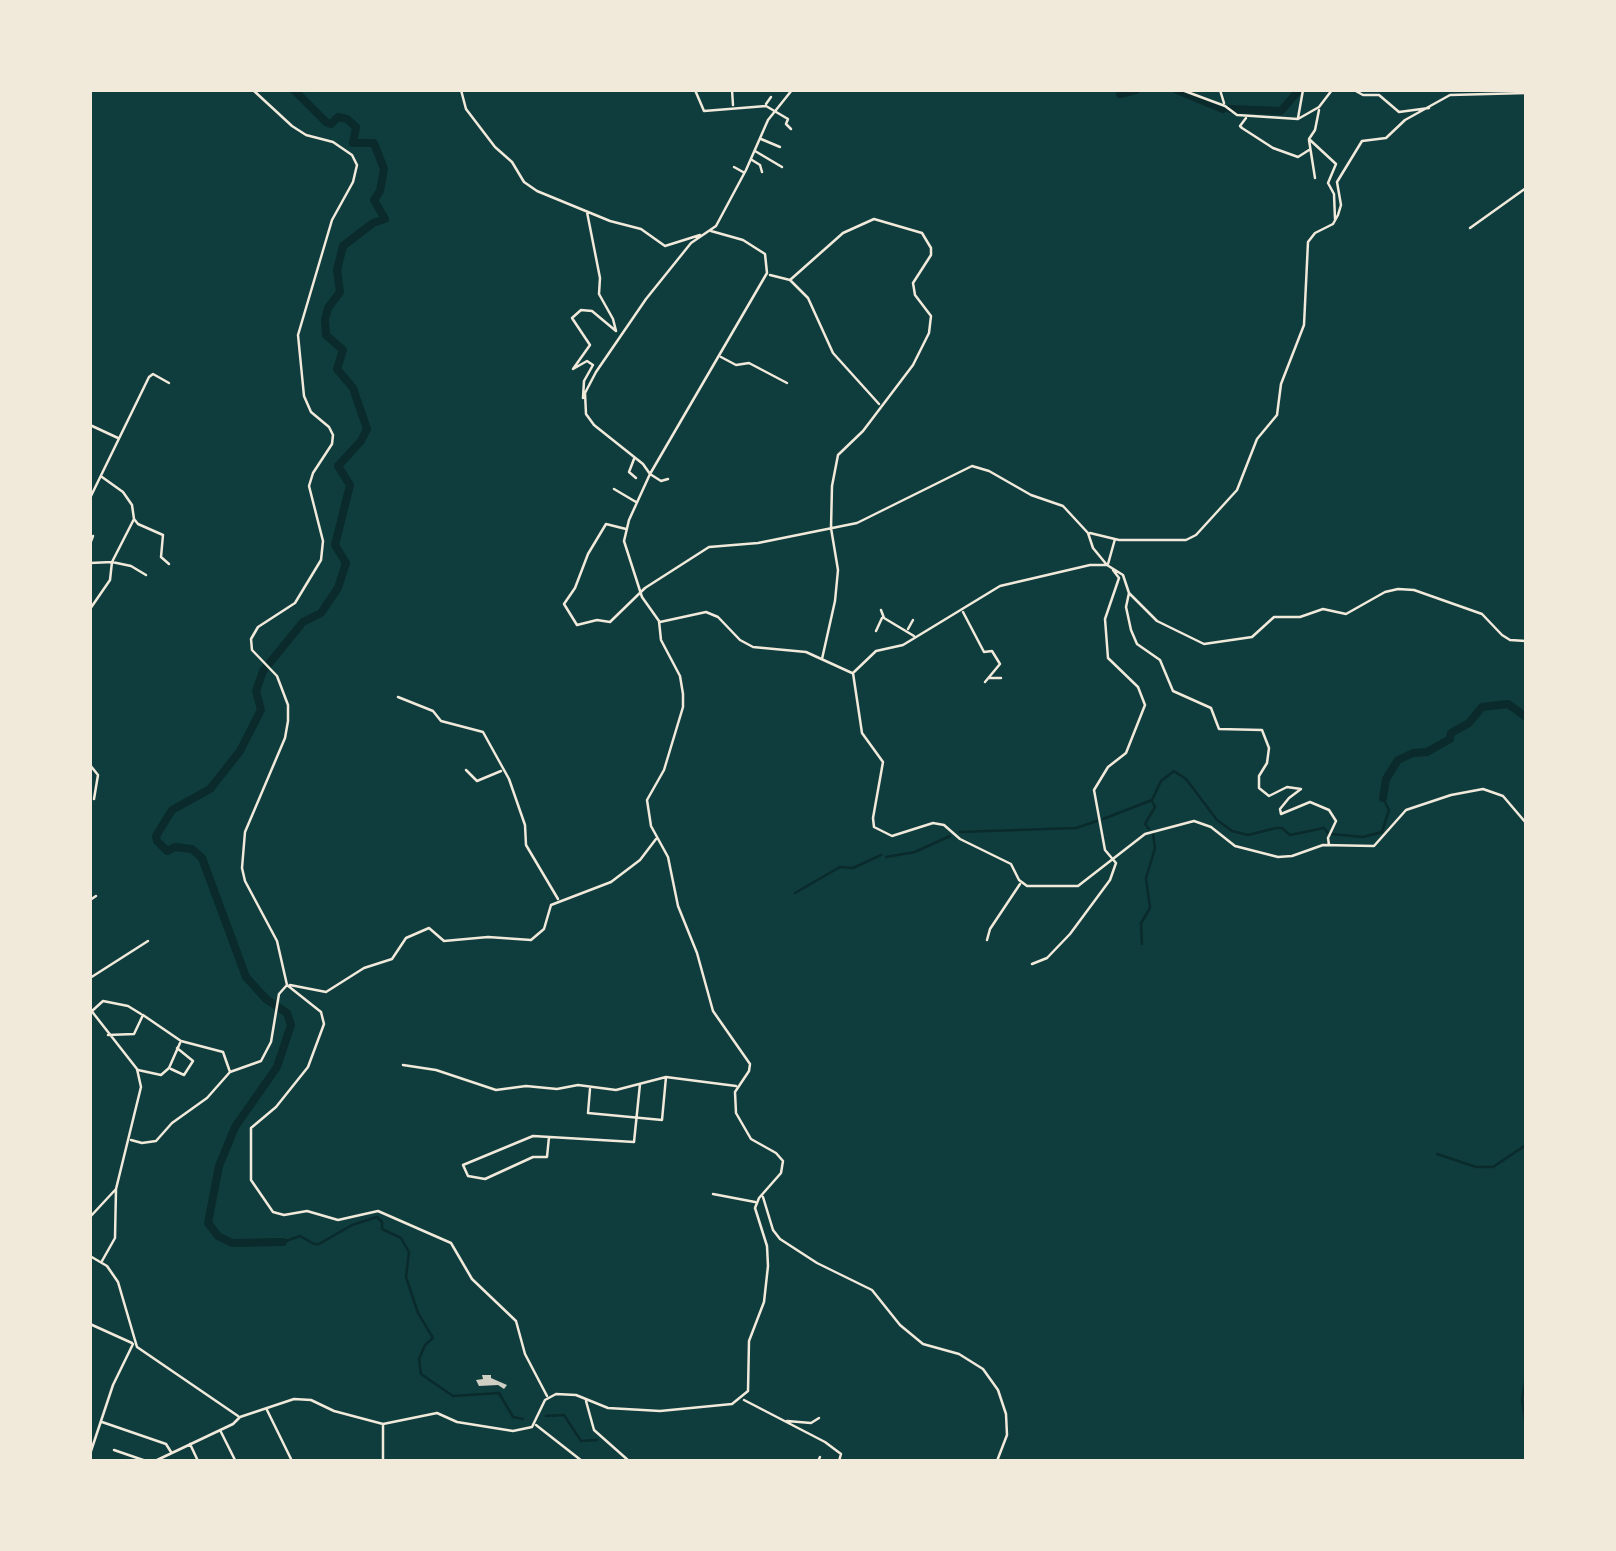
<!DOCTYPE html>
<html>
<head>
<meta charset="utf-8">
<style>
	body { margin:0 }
	#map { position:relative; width:1616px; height:1551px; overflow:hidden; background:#0f3d3e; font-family:Mulish,sans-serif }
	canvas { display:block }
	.frame { position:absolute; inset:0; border:92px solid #f1e9da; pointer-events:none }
</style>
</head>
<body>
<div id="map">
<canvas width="1616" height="1551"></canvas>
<div class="frame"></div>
</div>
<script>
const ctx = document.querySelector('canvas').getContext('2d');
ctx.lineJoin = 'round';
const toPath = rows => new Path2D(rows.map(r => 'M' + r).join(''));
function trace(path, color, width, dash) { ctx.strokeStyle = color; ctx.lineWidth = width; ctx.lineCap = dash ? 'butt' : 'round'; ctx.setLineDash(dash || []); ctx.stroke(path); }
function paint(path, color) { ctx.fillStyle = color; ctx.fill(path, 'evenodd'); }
trace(toPath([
	[1103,819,1152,800,1161,781,1174,771,1186,779,1217,820,1232,831,1248,835,1276,828,1282,828,1290,835,1324,828,1328,833],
	[1149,829,1145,824,1155,807,1152,801],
	[960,832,1076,828,1097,821],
	[1331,834,1363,837,1382,832,1389,810,1383,798],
	[886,857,915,852,950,836],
	[795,893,840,867,853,868,881,855],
	[1142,944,1141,923,1150,908,1146,878,1155,848,1153,834],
	[1437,1154,1476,1167,1493,1167,1526,1145],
	[283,1242,300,1236,314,1244,319,1244,352,1225,377,1217,382,1222,382,1229,401,1238,409,1252,406,1277,418,1313,433,1338,425,1345,419,1359,421,1374,453,1396,499,1393,513,1417,523,1419],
	[1526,1377,1522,1399,1526,1427],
	[546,1416,564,1415,581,1441,597,1440]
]), '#0a2a2b', 2.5);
trace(toPath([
	[1177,90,1223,109],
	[1120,94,1136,90],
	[1230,109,1281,111,1299,90],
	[1383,798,1386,779,1398,760,1413,753,1427,752,1450,739,1451,733,1469,723,1482,707,1508,704,1526,717],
	[283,1242,232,1243,218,1236,208,1223,219,1166,235,1127,277,1067,291,1025,287,1013,266,999,246,977,202,858,192,849,175,847,167,851,157,841,156,836,172,810,210,789,240,751,261,710,256,691,263,671,303,622,321,613,338,588,346,563,335,545,350,485,338,466,361,441,367,429,353,388,337,369,343,350,326,335,325,320,328,308,340,292,337,270,343,246,373,223,385,219,374,200,380,191,384,169,374,143,353,143,356,127,347,119,338,117,331,124,326,122,294,90]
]), '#0a2a2b', 8);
paint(toPath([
	[482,1375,491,1375,491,1378,507,1385,504,1389,498,1385,479,1386,476,1380,483,1379]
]), '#cfcfc3');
trace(toPath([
	[253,90,292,126,306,135,333,142,352,155,357,165,353,182,332,220,298,335,304,396,311,412,329,427,333,435,332,444,313,473,309,486,323,541,321,560,295,603,258,627,251,639,252,650,277,676,288,705,288,721,285,738,245,832,242,868,245,881,277,941,287,985,321,1012,324,1024,308,1067,276,1107,251,1128,251,1180,273,1212,284,1215,307,1211,338,1220,378,1211,451,1243,472,1279,516,1321,525,1354,547,1396],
	[461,90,466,109,495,147,512,162,524,182,537,191,610,221,641,229,665,246,700,235],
	[695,90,704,111,766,106,788,119,786,124,791,129],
	[732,90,733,105],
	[1182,90,1225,106,1237,115,1298,119,1319,107,1332,90],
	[1220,90,1224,103],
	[1354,90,1363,95,1379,95,1399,112,1429,108],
	[766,104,771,97],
	[1319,110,1315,130,1309,139,1336,164,1328,183,1334,194,1335,219],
	[1246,118,1240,126,1242,128,1273,148,1298,157,1309,150],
	[1298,118,1303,90],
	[761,139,780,147],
	[1309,140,1315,178],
	[755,151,782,167],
	[752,160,760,165,762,172],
	[734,167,743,172],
	[587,212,600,278,599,294,613,319,616,331],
	[1470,228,1526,188],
	[770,275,790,280,808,298,833,353,879,404],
	[790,280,843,233,874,219,922,233,931,248,931,255,913,283,915,295,931,316,929,333,913,365,863,431,838,455,832,486,831,528,838,570,835,601,822,659],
	[721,357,736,365,749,363,787,383],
	[583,398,584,381,593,365,587,361,573,369,590,345,572,318,581,310,592,311,616,331],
	[90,425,118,438],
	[634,459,629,472,636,478],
	[668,479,661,481,650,474,643,464,594,425,586,414,585,393,596,372,646,299,691,243,716,226,746,170,768,120,792,90],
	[614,489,636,502],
	[90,498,149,377,153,374,169,383],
	[134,519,138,524,163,535,161,557,169,564],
	[626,529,606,524,588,554,575,588,564,604,577,625,597,620,610,622,645,588,709,547,758,543,857,523,972,466,989,471,1031,495,1063,506,1088,533,1093,548,1107,565],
	[1090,533,1119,540,1186,540,1196,535,1237,490,1257,439,1277,415,1281,384,1304,325,1308,242,1315,233,1333,224,1338,215,1341,205,1337,182,1362,141,1386,138,1405,120,1450,95,1526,93],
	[90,544,93,536],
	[90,563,112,562,131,566,146,575],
	[1108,564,1115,539],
	[1129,593,1157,621,1204,644,1252,637,1274,617,1300,617,1323,609,1346,614,1385,592,1398,589,1414,590,1482,614,1502,635,1510,640,1526,641],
	[90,609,110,580,112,562,134,519,132,505,123,492,102,477],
	[881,610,884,618,914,636],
	[963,612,984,652,992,651,1000,664,985,682],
	[660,622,706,612,718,617,740,640,753,647,806,652,852,673],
	[908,629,913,620],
	[876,631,882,618],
	[990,678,1001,678],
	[398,697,433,711,441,721,483,732,509,779,525,825,526,845,558,899],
	[90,765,98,775,94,799],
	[466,770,477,781,501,771],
	[1329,845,1328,838,1336,821,1329,810,1310,802,1281,814,1280,809,1289,798,1301,789,1287,787,1269,796,1259,788,1259,776,1267,763,1269,748,1262,730,1219,729,1211,708,1173,691,1160,660,1137,644,1131,630,1126,607,1129,593,1123,575,1107,565,1090,565,1000,586,903,645,876,651,853,673,862,733,883,762,873,818,874,827,892,836,933,823,944,825,960,839,1011,864,1019,880,1027,886,1078,886,1145,834,1194,821,1211,827,1235,846,1278,857,1292,856,1323,845,1374,846,1406,810,1451,795,1483,789,1503,796,1526,823],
	[90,900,96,896],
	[987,940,990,929,1020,884],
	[1032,964,1047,958,1070,934,1110,880,1116,863,1105,850,1094,790,1108,767,1126,753,1145,705,1138,687,1108,658,1105,619,1119,578,1113,570],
	[90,978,148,941],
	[290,985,326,992,364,968,392,959,406,938,429,928,444,941,488,937,531,940,544,929,551,905,611,882,640,860,656,839],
	[90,1009,137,1069,141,1087,116,1189,115,1238,102,1261],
	[92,1011,103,1001,128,1006,141,1014],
	[108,1035,134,1034,143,1015,181,1041,223,1052,230,1072,261,1061,271,1042,279,994,287,985],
	[403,1065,436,1070,496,1090,526,1086,557,1089,578,1085,616,1090,666,1077,736,1086],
	[171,1069,184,1075,193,1061,177,1048],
	[138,1070,161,1075,169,1068,180,1043],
	[590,1089,588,1113,662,1120,666,1077],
	[549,1137,547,1157,533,1157,485,1179,468,1176,463,1165,533,1136,634,1142,640,1084],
	[131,1140,142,1143,156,1141,172,1123,207,1098,230,1072],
	[713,1194,755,1202],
	[763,1197,773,1230,780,1239,817,1263,872,1290,900,1325,923,1344,959,1354,983,1369,998,1390,1006,1414,1007,1435,997,1461],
	[90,1217,116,1189],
	[90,1256,107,1266,118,1282,137,1347,238,1416],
	[90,1324,132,1343],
	[744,1400,825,1442,841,1454,839,1461],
	[586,1401,594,1430,629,1461],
	[267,1410,292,1461],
	[787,1421,811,1423,819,1418],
	[102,1422,166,1444,171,1452],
	[383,1424,383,1461],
	[536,1425,582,1461],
	[220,1430,235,1460],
	[190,1444,198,1461],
	[114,1450,146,1461],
	[90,1454,113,1385,133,1344],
	[155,1461,233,1424,240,1417,294,1399,311,1400,334,1411,383,1424,437,1413,457,1422,513,1431,532,1427,545,1400,556,1394,576,1395,608,1408,660,1411,732,1404,748,1391,749,1341,764,1302,768,1266,767,1246,755,1208,759,1198,781,1173,783,1161,776,1153,751,1139,736,1113,735,1092,749,1071,750,1064,713,1011,697,953,678,906,668,857,651,826,647,800,664,770,683,707,683,694,680,676,661,640,659,621,642,597,624,541,629,520,650,474,767,273,765,254,743,240,711,231],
	[818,1461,820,1457]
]), '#f1e9da', 2.5);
</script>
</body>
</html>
